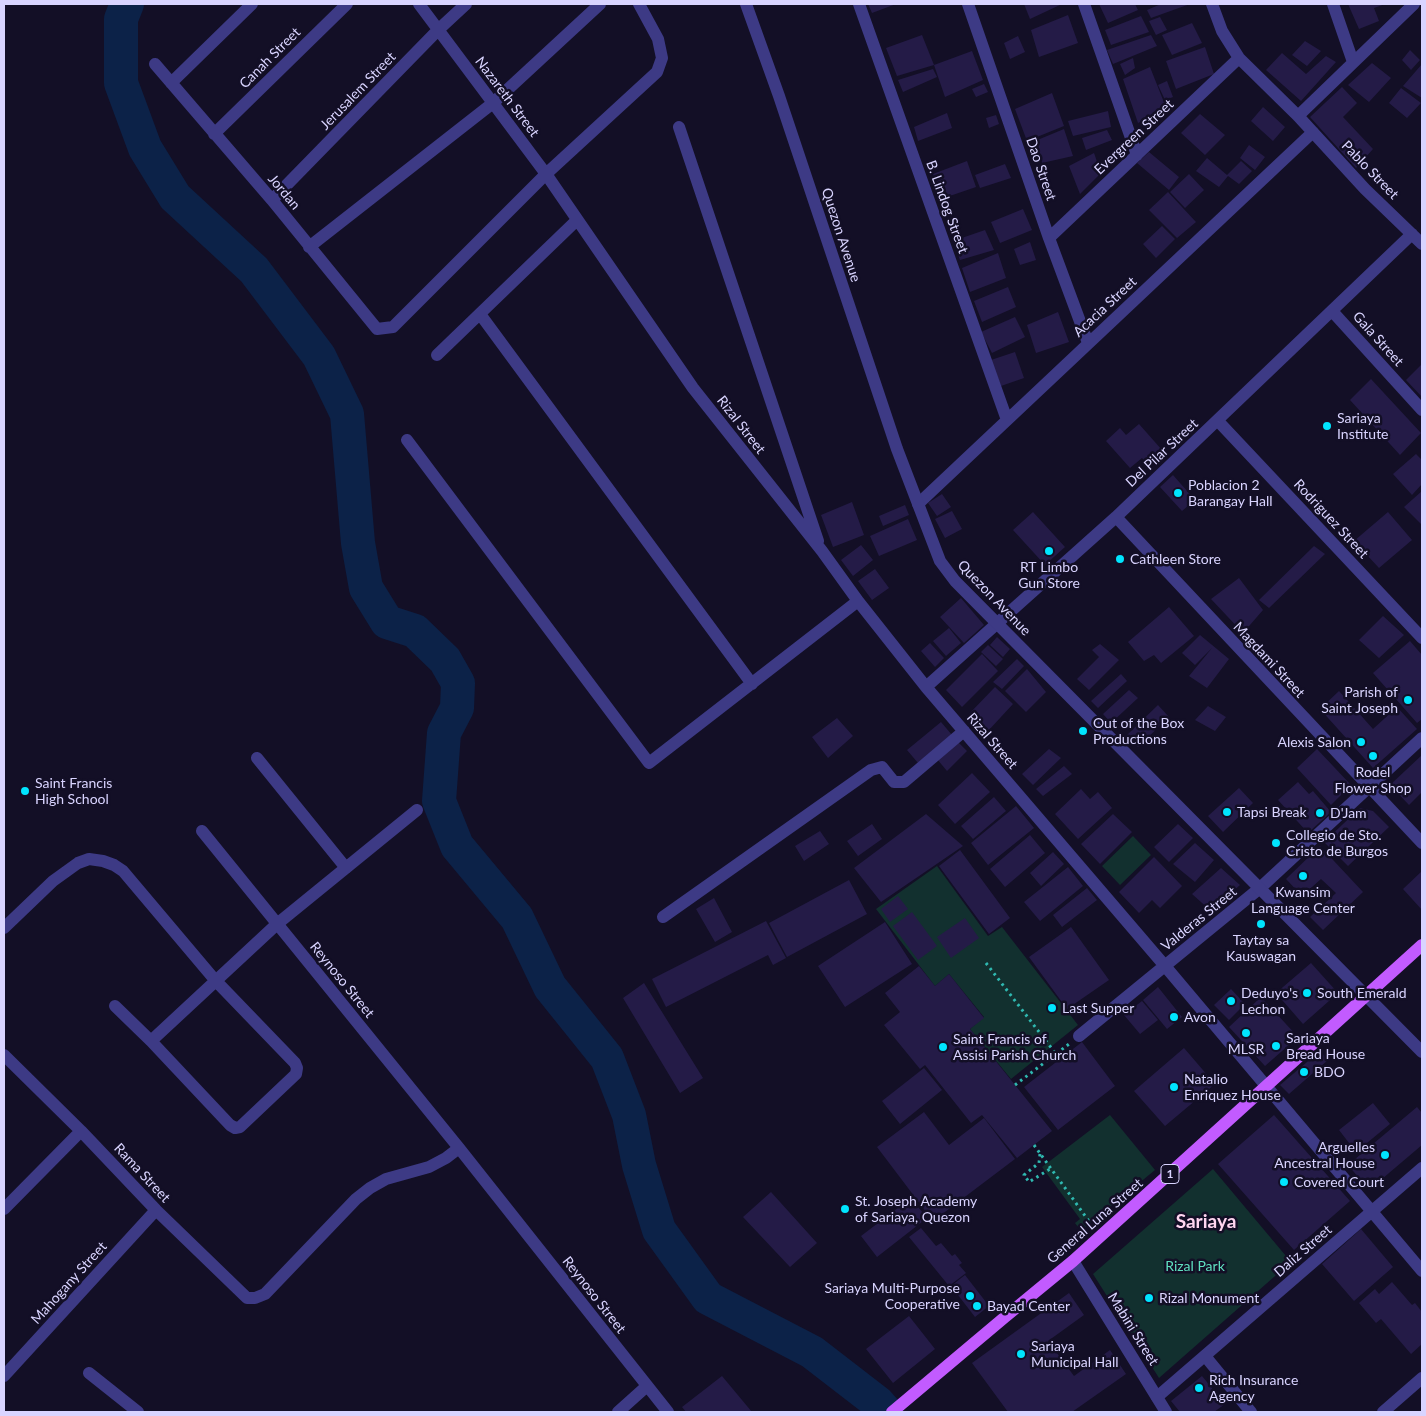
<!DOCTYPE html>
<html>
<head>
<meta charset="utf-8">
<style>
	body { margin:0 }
	#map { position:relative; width:1426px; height:1416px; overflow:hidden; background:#130f26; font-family:Lato,sans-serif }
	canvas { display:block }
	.frame { position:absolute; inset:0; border:5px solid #d9d4ff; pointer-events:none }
</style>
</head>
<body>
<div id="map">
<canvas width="1426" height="1416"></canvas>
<div class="frame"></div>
</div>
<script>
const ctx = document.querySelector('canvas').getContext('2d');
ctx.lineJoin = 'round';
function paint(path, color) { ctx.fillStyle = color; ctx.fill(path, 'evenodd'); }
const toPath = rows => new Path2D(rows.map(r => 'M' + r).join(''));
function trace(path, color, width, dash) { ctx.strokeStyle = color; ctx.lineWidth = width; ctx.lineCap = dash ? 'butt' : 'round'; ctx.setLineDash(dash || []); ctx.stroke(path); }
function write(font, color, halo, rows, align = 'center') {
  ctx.font = font + ' Lato,sans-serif'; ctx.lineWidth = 5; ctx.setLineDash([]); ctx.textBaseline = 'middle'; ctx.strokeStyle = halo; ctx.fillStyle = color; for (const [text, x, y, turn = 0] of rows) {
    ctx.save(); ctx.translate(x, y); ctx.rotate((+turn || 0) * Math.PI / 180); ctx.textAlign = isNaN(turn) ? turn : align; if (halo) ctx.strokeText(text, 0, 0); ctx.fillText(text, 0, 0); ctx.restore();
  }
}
paint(toPath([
	[1133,836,1151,855,1120,885,1102,866],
	[937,866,988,936,1002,927,1078,1025,1011,1079,970,1029,984,1017,949,974,935,986,876,909],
	[1110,1115,1155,1170,1081,1231,1075,1223,1080,1219,1042,1167],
	[1213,1169,1291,1262,1159,1378,1093,1274]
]), '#12302f');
trace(toPath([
	[119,4,121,19]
]), '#0c2248', 5.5);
trace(toPath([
	[127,4,121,19,121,83,145,148,175,197,254,270,319,356,347,414,358,543,366,588,387,622,415,631,445,660,458,683,457,708,444,733,439,801,457,846,517,918,550,987,607,1058,629,1115,639,1165,659,1230,708,1298,812,1352,878,1403,886,1412]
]), '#0c2248', 34);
paint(toPath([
	[868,4,896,4,872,13],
	[1024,4,1062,4,1030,19],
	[1099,4,1135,4,1138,10,1108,23],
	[1161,4,1190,4,1151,18,1147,10],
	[1348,4,1385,4,1374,8,1379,21,1359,29],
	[1068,15,1078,43,1039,57,1031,30],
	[1141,16,1149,32,1111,45,1105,30],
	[1160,17,1167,30,1156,35,1149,21],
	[1192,23,1202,43,1172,55,1162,35],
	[922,35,934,65,897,76,886,48],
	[1151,35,1157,46,1113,64,1107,50],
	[1018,36,1025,52,1010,59,1004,43],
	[1305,41,1321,51,1307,66,1292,55],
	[1205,47,1214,74,1176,89,1166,61],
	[1410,50,1420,60,1411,70,1402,60],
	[972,51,983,80,945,97,934,65],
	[1282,53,1306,74,1326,56,1336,62,1301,101,1266,70],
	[1133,58,1135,68,1125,75,1120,64],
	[1372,63,1391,78,1369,102,1348,85],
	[1422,64,1422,98,1403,86],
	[1150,67,1167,110,1138,123,1123,79],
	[933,69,937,77,903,92,898,80],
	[1167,81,1173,97,1165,100,1158,85],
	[984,84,988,92,976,97,972,89],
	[1342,87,1357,103,1343,117,1373,149,1356,168,1310,117],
	[1401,88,1421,103,1407,118,1389,103],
	[1052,93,1064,126,1027,141,1015,109],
	[1263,107,1285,127,1273,141,1251,121],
	[1108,111,1111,127,1073,136,1068,121],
	[947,113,952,128,918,141,914,127],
	[1200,114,1225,135,1205,155,1181,133],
	[996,115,999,124,989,128,986,118],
	[1064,129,1073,156,1042,163,1035,141],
	[1107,130,1112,140,1086,150,1082,138],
	[1249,145,1265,157,1255,170,1240,158],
	[1149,152,1179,177,1169,190,1137,163],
	[1094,153,1101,173,1080,194,1069,166],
	[1207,158,1227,175,1241,161,1252,171,1239,184,1228,176,1219,187,1196,171],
	[967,161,976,187,941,199,933,174],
	[1005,164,1011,178,980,188,975,175],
	[1189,174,1204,190,1185,208,1170,192],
	[1168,192,1196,222,1177,238,1149,210],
	[1023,209,1032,230,1000,243,991,222],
	[1162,226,1175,239,1156,258,1143,244],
	[985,230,994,250,960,260,953,241],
	[1030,242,1036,260,1020,265,1014,249],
	[998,253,1006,278,970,292,962,268],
	[1008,287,1016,307,982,322,974,301],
	[1058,312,1069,342,1036,353,1027,325],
	[1015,317,1025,337,992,353,981,332],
	[1015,352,1024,378,1001,386,991,360],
	[1422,364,1422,397,1406,380],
	[1371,379,1421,433,1400,455,1350,400],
	[1139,424,1162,450,1147,464,1142,458,1130,468,1106,441,1120,428,1126,435],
	[1416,454,1422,460,1422,484,1412,495,1393,474],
	[1173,475,1195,500,1182,511,1160,487],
	[1422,491,1422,525,1404,507],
	[942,494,951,507,937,516,928,503],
	[852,502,864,535,833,547,821,515],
	[905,505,909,515,883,526,879,516],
	[952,511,962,529,945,538,935,519],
	[1033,512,1065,547,1045,565,1013,530],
	[1388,512,1412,540,1379,568,1354,541],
	[908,519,917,540,879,556,870,536],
	[861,545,873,560,853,576,841,560],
	[1314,546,1325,554,1269,608,1259,600],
	[875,569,889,588,872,600,858,581],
	[1239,578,1263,610,1243,633,1211,599],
	[961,598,984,625,964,643,940,617],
	[1169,607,1194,636,1161,663,1154,655,1144,661,1128,642],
	[1383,616,1404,635,1379,658,1359,640],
	[949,628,961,643,946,656,933,641],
	[1200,635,1229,659,1207,688,1189,676,1212,648,1195,665,1182,653],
	[997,637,1010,649,1003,657,990,645],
	[1410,641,1422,655,1422,719,1417,723,1373,673],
	[930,643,944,658,935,667,921,651],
	[1100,644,1119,660,1089,690,1077,679,1099,657,1092,650],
	[988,645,1003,659,996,666,981,652],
	[982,654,998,671,962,707,946,690],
	[1017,659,1024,666,1002,689,993,682],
	[1027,669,1046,692,1026,712,1005,691],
	[1121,674,1127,681,1098,708,1091,701],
	[995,687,1013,704,988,731,969,714],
	[1129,690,1138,698,1111,723,1103,714],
	[1339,691,1373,729,1397,707,1417,729,1373,768,1320,709],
	[1158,705,1169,717,1138,747,1127,735],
	[1208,706,1226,717,1215,731,1195,720],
	[837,718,853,736,828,758,812,737],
	[941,722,952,735,918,763,907,750],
	[957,741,967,751,947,771,937,759],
	[1049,749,1061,758,1033,785,1022,774],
	[1317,749,1351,785,1331,805,1297,768],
	[1422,755,1422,792,1409,805,1390,785],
	[1064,766,1072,774,1043,796,1036,789],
	[972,773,990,792,955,824,938,805],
	[1298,782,1309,794,1313,791,1331,812,1308,833,1278,800],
	[1239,788,1253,803,1223,832,1208,816],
	[1081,789,1090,799,1098,792,1112,808,1078,839,1055,814],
	[994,797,1006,811,973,839,961,826],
	[1016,806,1034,828,988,865,971,843],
	[1360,808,1373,811,1389,827,1348,866,1324,842],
	[926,814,963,846,881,902,854,868],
	[1113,814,1132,832,1100,864,1081,844],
	[872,824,882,839,858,856,847,841],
	[1178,824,1193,838,1169,862,1154,847],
	[820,831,829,844,804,861,795,846],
	[1030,835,1045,853,1005,887,990,869],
	[1195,843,1214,860,1195,882,1173,864],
	[1320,846,1363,892,1323,930,1310,917,1336,893,1321,879,1302,896,1286,879],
	[960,850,1010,918,989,934,939,866],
	[1053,852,1064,864,1041,886,1030,873],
	[1154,857,1182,886,1160,908,1152,900,1139,913,1119,892],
	[1068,867,1083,886,1040,921,1024,902],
	[1221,868,1240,885,1211,911,1192,894],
	[1422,871,1422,910,1403,889],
	[849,880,867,914,787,957,769,923],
	[1087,888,1097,900,1062,927,1053,915],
	[898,896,908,909,890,922,881,909],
	[714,898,732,932,715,942,696,909],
	[912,912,937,946,918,960,893,926],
	[965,918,979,938,951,958,937,937],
	[766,921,786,958,773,965,768,955,666,1007,652,979],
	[885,922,912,964,845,1007,818,966],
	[1071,927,1109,980,1067,1009,1029,957],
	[1311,963,1338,993,1303,1024,1276,993],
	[919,966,935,986,949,974,984,1018,970,1029,1052,1131,1017,1158,982,1115,971,1123,925,1065,920,1069,884,1025,900,1012,885,993],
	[644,983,703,1078,680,1093,623,998],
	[1158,987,1182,1017,1167,1029,1143,1000],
	[1231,989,1245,1004,1229,1020,1214,1005],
	[1261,997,1298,1037,1265,1066,1229,1027],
	[1142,1001,1158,1020,1140,1034,1124,1015],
	[1082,1042,1115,1086,1058,1130,1024,1087],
	[1184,1048,1215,1084,1165,1126,1134,1091],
	[1320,1051,1328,1060,1289,1094,1280,1085],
	[924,1068,942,1090,900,1124,882,1101],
	[1373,1103,1390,1124,1356,1152,1339,1130],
	[1417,1107,1422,1113,1422,1145,1369,1190,1348,1165],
	[924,1112,949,1145,984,1118,1015,1159,933,1221,877,1147],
	[1274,1115,1350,1201,1294,1250,1218,1164],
	[771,1192,817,1243,790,1267,743,1217],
	[911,1198,927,1218,877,1257,861,1236],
	[921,1228,936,1246,941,1243,952,1256,955,1254,962,1263,959,1265,966,1273,949,1286,909,1237],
	[1361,1229,1393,1267,1354,1301,1322,1264],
	[965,1275,989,1306,975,1317,951,1286],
	[1392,1282,1412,1305,1415,1303,1422,1312,1422,1344,1411,1354,1381,1319,1376,1323,1359,1303,1375,1289,1379,1294],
	[1069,1293,1084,1315,1048,1341,1074,1376,1110,1350,1126,1374,1072,1412,1008,1412,972,1363],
	[909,1316,935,1349,893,1383,866,1349],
	[722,1376,752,1412,686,1412,682,1407],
	[1202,1376,1225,1404,1214,1412,1180,1412,1171,1401]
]), '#241b47');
trace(toPath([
	[986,963,1056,1054],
	[1015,1085,1069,1044],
	[1034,1145,1091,1224],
	[1040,1154,1039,1163,1024,1175,1029,1182,1050,1169]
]), '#2fb8b0', 3, [2.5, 4]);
trace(toPath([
	[419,4,546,174,693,388,822,551,858,601,926,687,1165,966,1422,1271],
	[859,4,1007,420],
	[968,4,1049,238,1088,343],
	[1084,4,1137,155],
	[1212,4,1222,31,1239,58,1298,116,1365,189,1422,244],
	[1333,4,1353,62],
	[155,64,272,200,377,329,393,327,546,174,657,72,662,58,658,39,639,4],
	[171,83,252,4],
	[1298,116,1414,4],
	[679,127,818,541],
	[214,134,347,4],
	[272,200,438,30,466,4],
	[1049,238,1239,58],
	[309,247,493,103,600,4],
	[1332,311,1422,410],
	[480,314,752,684],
	[437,355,577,220],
	[1218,421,1422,638],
	[407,440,649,763,858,601],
	[918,504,1313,132],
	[1116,517,1422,843],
	[926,687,1116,517,1412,234],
	[257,758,346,868],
	[202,831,459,1148,668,1412],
	[663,917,871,770,882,767,894,782,904,782,964,731],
	[4,928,53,881,78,863,89,859,103,861,114,865,123,871,215,980,295,1063,297,1068,296,1074,240,1127,235,1128,230,1125,151,1041,115,1006],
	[1079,1036,1260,888,1422,738],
	[151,1041,277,924,417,810],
	[4,1055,81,1131,156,1210,247,1298,255,1298,265,1294,356,1199,370,1188,386,1179,429,1167,446,1158,459,1148],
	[4,1209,81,1131],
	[1205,1356,1251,1412],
	[89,1373,138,1412],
	[4,1376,156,1210],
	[1157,1397,1422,1168],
	[618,1412,647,1386],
	[1383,1412,1422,1378]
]), '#3d3a85', 12);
trace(toPath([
	[746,4,779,96,897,449,940,561,955,581,1422,1052],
	[1073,1261,1166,1412]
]), '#3d3a85', 12);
trace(toPath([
	[892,1412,1005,1317,1073,1261,1422,945]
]), '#c25bff', 12);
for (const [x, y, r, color] of [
	[1327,426,5,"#00e5ff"],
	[1178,493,5,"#00e5ff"],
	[1049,551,5,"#00e5ff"],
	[1120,559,5,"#00e5ff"],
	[1408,700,5,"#00e5ff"],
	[1083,731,5,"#00e5ff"],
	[1361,742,5,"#00e5ff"],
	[1373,756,5,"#00e5ff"],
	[25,791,5,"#00e5ff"],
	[1227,812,5,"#00e5ff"],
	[1320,813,5,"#00e5ff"],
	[1276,843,5,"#00e5ff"],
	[1303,876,5,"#00e5ff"],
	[1261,924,5,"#00e5ff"],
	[1307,993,5,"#00e5ff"],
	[1231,1001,5,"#00e5ff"],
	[1052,1008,5,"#00e5ff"],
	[1174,1017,5,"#00e5ff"],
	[1246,1033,5,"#00e5ff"],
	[1276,1046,5,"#00e5ff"],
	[943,1047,5,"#00e5ff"],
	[1304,1072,5,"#00e5ff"],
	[1174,1087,5,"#00e5ff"],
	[1385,1155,5,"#00e5ff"],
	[1284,1182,5,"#00e5ff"],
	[845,1209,5,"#00e5ff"],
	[970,1296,5,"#00e5ff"],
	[1149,1298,5,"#00e5ff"],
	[977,1306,5,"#00e5ff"],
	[1021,1354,5,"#00e5ff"],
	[1199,1388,5,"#00e5ff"]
]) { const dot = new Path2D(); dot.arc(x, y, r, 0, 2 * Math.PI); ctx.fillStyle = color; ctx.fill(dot); trace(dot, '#130f26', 2); }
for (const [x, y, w] of [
	[1170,1174,18]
]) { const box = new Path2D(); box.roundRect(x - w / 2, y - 9.5, w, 19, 4); ctx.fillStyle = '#130f26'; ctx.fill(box); trace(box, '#d9d4ff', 1); }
write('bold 12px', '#d9d4ff', null, [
	["1",1170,1174]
]);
write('14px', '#d9d4ff', '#130f26', [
	["Canah Street",270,58,-45],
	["Jerusalem Street",358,91,-46],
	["Nazareth Street",507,97,53],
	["Evergreen Street",1134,137,-43],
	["Dao Street",1041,169,71],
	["Pablo Street",1370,170,46],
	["Jordan",284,192,50],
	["B. Lindog Street",947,207,70],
	["Quezon Avenue",841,235,72],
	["Acacia Street",1105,307,-43],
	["Gala Street",1378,339,48],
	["Rizal Street",741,425,52],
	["Del Pilar Street",1162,453,-43],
	["Rodriguez Street",1331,519,47],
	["Quezon Avenue",994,598,46],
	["Magdami Street",1269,660,47],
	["Rizal Street",992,741,49],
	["Valderas Street",1199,919,-39],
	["Reynoso Street",342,980,51],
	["Rama Street",142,1173,47],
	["General Luna Street",1095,1221,-41],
	["Daliz Street",1303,1251,-41],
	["Mahogany Street",69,1283,-48],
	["Reynoso Street",594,1295,52],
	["Mabini Street",1133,1329,58]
]);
write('14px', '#d9d4ff', '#130f26', [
	["Sariaya",1337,418],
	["Institute",1337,434],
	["Poblacion 2",1188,485],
	["Barangay Hall",1188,501],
	["Cathleen Store",1130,559],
	["RT Limbo",1049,567,"center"],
	["Gun Store",1049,583,"center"],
	["Parish of",1398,692,"right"],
	["Saint Joseph",1398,708,"right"],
	["Out of the Box",1093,723],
	["Productions",1093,739],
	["Alexis Salon",1351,742,"right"],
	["Rodel",1373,772,"center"],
	["Flower Shop",1373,788,"center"],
	["Saint Francis",35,783],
	["High School",35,799],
	["Tapsi Break",1237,812],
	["D'Jam",1330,813],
	["Collegio de Sto.",1286,835],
	["Cristo de Burgos",1286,851],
	["Kwansim",1303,892,"center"],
	["Language Center",1303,908,"center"],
	["Taytay sa",1261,940,"center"],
	["Kauswagan",1261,956,"center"],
	["Deduyo's",1241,993],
	["Lechon",1241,1009],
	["South Emerald",1317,993],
	["Last Supper",1062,1008],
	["Avon",1184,1017],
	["Sariaya",1286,1038],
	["Bread House",1286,1054],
	["Saint Francis of",953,1039],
	["Assisi Parish Church",953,1055],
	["MLSR",1246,1049,"center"],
	["BDO",1314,1072],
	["Natalio",1184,1079],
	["Enriquez House",1184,1095],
	["Arguelles",1375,1147,"right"],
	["Ancestral House",1375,1163,"right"],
	["Covered Court",1294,1182],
	["St. Joseph Academy",855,1201],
	["of Sariaya, Quezon",855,1217],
	["Sariaya Multi-Purpose",960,1288,"right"],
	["Cooperative",960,1304,"right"],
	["Rizal Monument",1159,1298],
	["Bayad Center",987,1306],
	["Sariaya",1031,1346],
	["Municipal Hall",1031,1362],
	["Rich Insurance",1209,1380],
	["Agency",1209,1396]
], 'left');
write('14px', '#5fe0c0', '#130f26', [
	["Rizal Park",1195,1266]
]);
write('bold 19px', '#ffd6f0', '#130f26', [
	["Sariaya",1206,1222]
]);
</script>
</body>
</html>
